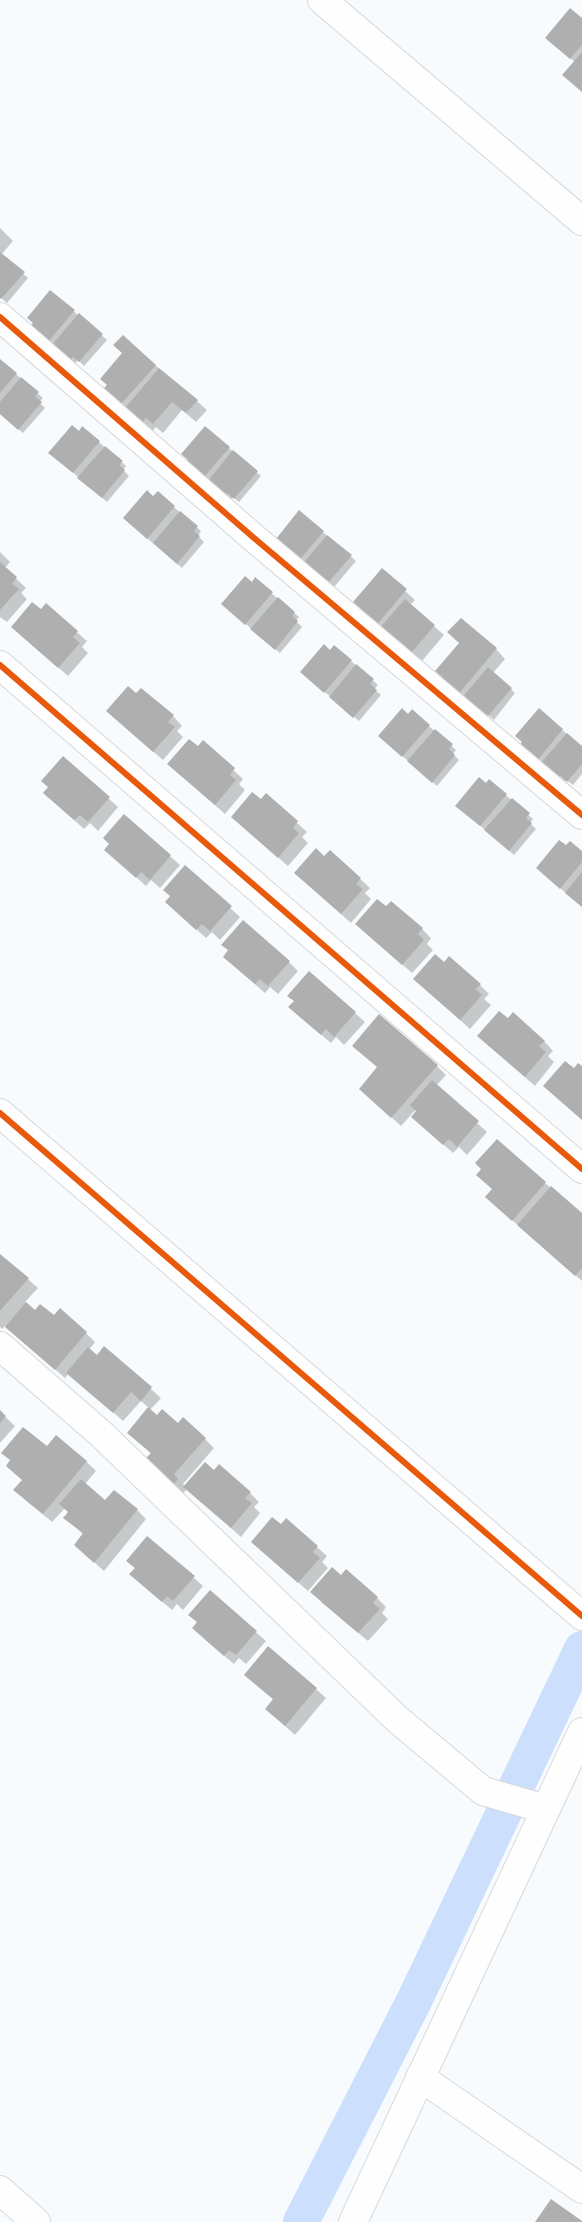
<!DOCTYPE html>
<html>
<head>
<meta charset="utf-8">
<style>
	body { margin:0 }
	canvas { display:block; background:#f8fbfd }
</style>
</head>
<body>
<canvas width="582" height="2222"></canvas>
<script>
const ctx = document.querySelector('canvas').getContext('2d');
ctx.lineJoin = 'round';
function paint(path, color) { ctx.fillStyle = color; ctx.fill(path, 'evenodd'); }
const toPath = rows => new Path2D(rows.map(r => 'M' + r).join(''));
function trace(path, color, width, dash) { ctx.strokeStyle = color; ctx.lineWidth = width; ctx.lineCap = dash ? 'butt' : 'round'; ctx.setLineDash(dash || []); ctx.stroke(path); }
paint(toPath([
	[582,20,582,92,564,75,575,62,552,43],
	[0,228,13,241,1,255,28,278,7,303,0,297],
	[50,291,107,340,84,366,78,360,74,365,36,332],
	[0,360,43,398,39,402,45,408,23,433,0,414],
	[155,365,207,410,196,422,182,410,163,433,156,427,152,431,114,398],
	[83,428,126,466,123,470,129,476,107,502,55,457],
	[229,448,261,476,239,502,233,497,229,501,195,474],
	[158,493,201,531,198,536,204,542,182,568,129,523],
	[300,512,356,561,334,587,285,553],
	[0,552,10,562,5,568,26,588,21,593,27,599,7,622,0,617],
	[382,570,415,600,410,605,444,635,422,661,409,650,405,654,367,621],
	[255,579,299,617,296,621,302,627,280,653,227,608],
	[46,605,87,641,82,647,88,653,68,676,22,636],
	[461,644,496,649,505,659,493,673,515,693,494,720,487,714,483,718,450,690],
	[330,652,351,661,378,685,374,689,381,695,359,721,306,676],
	[137,695,173,716,182,726,177,731,183,737,163,760,117,720],
	[539,710,582,747,582,774,573,785,566,780,562,784,524,751],
	[412,711,456,750,453,754,459,760,437,786,385,741],
	[203,742,243,779,239,784,245,790,225,814,178,773],
	[63,758,118,807,98,831,90,823,84,829,54,802,49,787],
	[490,781,533,819,530,823,536,829,514,855,462,810],
	[266,795,307,832,302,837,308,843,288,866,232,817,261,801],
	[124,815,180,865,160,888,151,880,146,886,106,850],
	[330,852,370,888,365,893,371,899,351,923,305,882],
	[582,853,582,907,542,872],
	[185,867,240,917,220,940,212,932,206,938,176,911,171,896],
	[422,929,431,938,427,944,433,950,412,973,366,933],
	[223,945,289,962,298,971,278,994,270,987,265,993,234,966,229,951],
	[444,963,480,985,489,994,484,999,491,1005,470,1029,424,988],
	[309,972,365,1022,344,1045,336,1037,331,1043,299,1016,295,1002],
	[544,1041,553,1051,548,1056,554,1062,535,1086,488,1045],
	[437,1066,446,1075,436,1086,487,1132,467,1155,459,1147,453,1153,422,1126,418,1107,401,1126,360,1089,378,1068],
	[545,1183,582,1214,582,1281,496,1206,493,1190],
	[0,1255,38,1288,25,1302,35,1311,54,1317,86,1333,95,1342,89,1350,97,1357,104,1348,161,1398,150,1410,157,1417,179,1424,205,1439,214,1448,183,1484,185,1487,214,1471,250,1493,259,1502,254,1507,260,1513,241,1537,187,1489,180,1497,152,1454,128,1433,149,1408,141,1401,123,1421,69,1373,65,1378,5,1326,2,1329,0,1327],
	[0,1412,15,1426,0,1443],
	[47,1448,86,1461,96,1471,85,1484,105,1502,137,1510,146,1519,104,1571,85,1554,83,1534,65,1518,69,1512,65,1508,52,1522,24,1499],
	[286,1520,327,1556,322,1562,328,1568,308,1591,262,1551],
	[148,1537,203,1586,183,1610,177,1604,172,1610,140,1583,136,1569,127,1561],
	[341,1577,377,1598,386,1607,382,1613,388,1619,368,1641,321,1602],
	[210,1592,266,1641,246,1664,239,1658,234,1664,203,1638,198,1623],
	[255,1684,316,1689,326,1698,295,1735,266,1709,274,1700]
]), '#0003');
trace(toPath([
	[301,2222,414,2001,582,1649]
]), '#cce0fe', 36);
paint(toPath([
	[570,8,582,18,582,45,570,59,545,38],
	[582,52,582,92,562,75],
	[0,252,25,272,1,299,0,298],
	[50,290,75,310,48,342,30,327,33,323,27,318],
	[79,313,103,334,79,362,73,357,69,361,51,346],
	[123,335,156,365,121,404,103,389,107,385,100,379,122,353,113,345],
	[0,359,17,373,0,393],
	[159,368,198,400,186,413,172,402,153,424,146,418,142,423,125,408],
	[21,377,39,392,35,396,42,402,18,430,0,414,0,402],
	[72,425,79,431,82,426,100,441,73,473,48,453],
	[205,426,230,447,202,479,184,464,188,460,181,454],
	[105,446,123,461,119,465,125,470,102,498,77,478],
	[233,450,258,471,234,499,227,493,224,498,206,483],
	[147,490,153,496,158,491,175,506,147,539,123,518],
	[299,510,324,531,296,564,279,548,282,544,276,539],
	[180,511,198,526,194,531,200,536,177,564,153,543],
	[327,535,352,555,328,583,300,567],
	[0,562,17,577,12,584,19,589,0,610],
	[382,568,407,589,374,628,356,612,360,608,353,602],
	[245,576,252,582,255,577,273,592,245,625,221,604],
	[278,597,295,612,292,616,298,621,275,650,250,629],
	[405,599,435,625,412,652,399,641,395,646,377,631],
	[32,602,41,609,46,603,78,631,73,637,80,643,58,668,11,627],
	[461,618,497,648,457,696,439,681,442,677,435,671,459,643,447,632],
	[324,644,330,650,334,645,352,660,324,693,300,672],
	[356,664,374,679,370,684,377,690,353,718,329,697],
	[488,667,512,688,488,716,481,710,478,714,460,700],
	[128,686,136,693,141,688,174,715,168,722,175,727,153,752,106,711],
	[402,708,408,714,412,709,430,725,402,757,378,736],
	[539,708,563,729,536,762,518,747,522,742,515,736],
	[435,729,453,744,449,749,455,755,432,783,407,761],
	[567,733,582,746,582,764,567,782,561,776,557,780,539,765],
	[189,739,198,746,203,740,235,768,230,775,236,780,215,805,167,764],
	[63,756,110,797,88,822,80,815,74,820,43,793,48,787,41,781],
	[479,777,486,783,489,779,507,794,480,826,455,806],
	[252,792,261,799,266,793,298,821,293,828,299,833,278,858,231,817],
	[512,798,530,813,526,818,532,823,509,851,484,830],
	[124,814,171,855,150,880,141,872,136,878,104,850,109,844,103,838],
	[559,840,566,845,570,841,582,851,582,862,560,889,536,868],
	[316,848,324,856,330,850,361,878,356,884,363,889,341,914,294,873],
	[185,865,232,906,210,931,202,924,196,930,165,902,170,896,163,890],
	[582,872,582,907,565,893],
	[377,899,386,906,391,901,423,928,418,934,424,940,402,965,355,924],
	[243,920,290,961,268,986,260,979,255,984,223,957,228,950,221,945],
	[435,954,444,962,449,956,481,984,475,989,482,995,460,1020,413,979],
	[309,971,356,1012,334,1037,326,1029,321,1035,288,1007,294,1001,287,996],
	[499,1011,508,1018,513,1012,545,1041,539,1046,546,1052,525,1077,477,1036],
	[379,1014,438,1065,391,1118,359,1089,377,1067,352,1046],
	[565,1061,574,1068,578,1063,582,1066,582,1120,543,1086],
	[432,1080,479,1121,457,1147,449,1139,443,1145,411,1117,416,1111,410,1105],
	[497,1139,546,1182,512,1221,485,1197,492,1189,476,1175,481,1169,475,1163],
	[551,1186,582,1213,582,1268,575,1276,517,1225],
	[0,1254,29,1278,0,1311],
	[26,1302,35,1310,40,1304,54,1315,60,1308,87,1332,55,1370,5,1327],
	[104,1346,152,1387,141,1401,131,1392,113,1413,66,1373,88,1347,97,1355],
	[148,1407,157,1415,162,1409,178,1423,183,1417,206,1438,174,1474,178,1479,170,1489,140,1464,151,1453,127,1433],
	[0,1410,6,1416,0,1423],
	[23,1427,47,1446,56,1435,87,1461,43,1514,13,1490,22,1480,6,1466,10,1460,1,1453],
	[205,1462,214,1470,219,1464,251,1492,245,1498,252,1503,231,1528,183,1487],
	[81,1479,105,1500,114,1490,138,1509,94,1563,74,1545,83,1533,63,1518,68,1512,59,1504],
	[272,1517,281,1524,286,1518,318,1546,313,1552,320,1558,298,1583,251,1542],
	[147,1536,195,1576,173,1601,167,1596,162,1602,129,1574,135,1568,126,1561],
	[332,1567,341,1575,346,1569,378,1597,373,1603,380,1609,358,1633,310,1592],
	[210,1590,257,1631,236,1655,229,1650,224,1656,192,1628,197,1622,188,1615],
	[268,1646,317,1688,285,1726,265,1709,273,1699,244,1675],
	[551,2199,582,2221,582,2222,535,2222]
]), '#afafaf');
const minor = toPath([
	[322,0,582,221],
	[0,317,254,538,582,815],
	[0,665,582,1169],
	[0,1113,582,1616],
	[0,1346,100,1433,397,1719,483,1791,545,1809],
	[420,2077,582,2189],
	[0,2190,36,2222],
	[353,2222,582,1732]
]);
trace(minor, '#d6d8da', 30);
trace(minor, '#fefeff', 28);
trace(toPath([
	[0,317,254,538,582,815],
	[0,665,582,1169],
	[0,1113,582,1616]
]), '#e8590c', 6);
</script>
</body>
</html>
